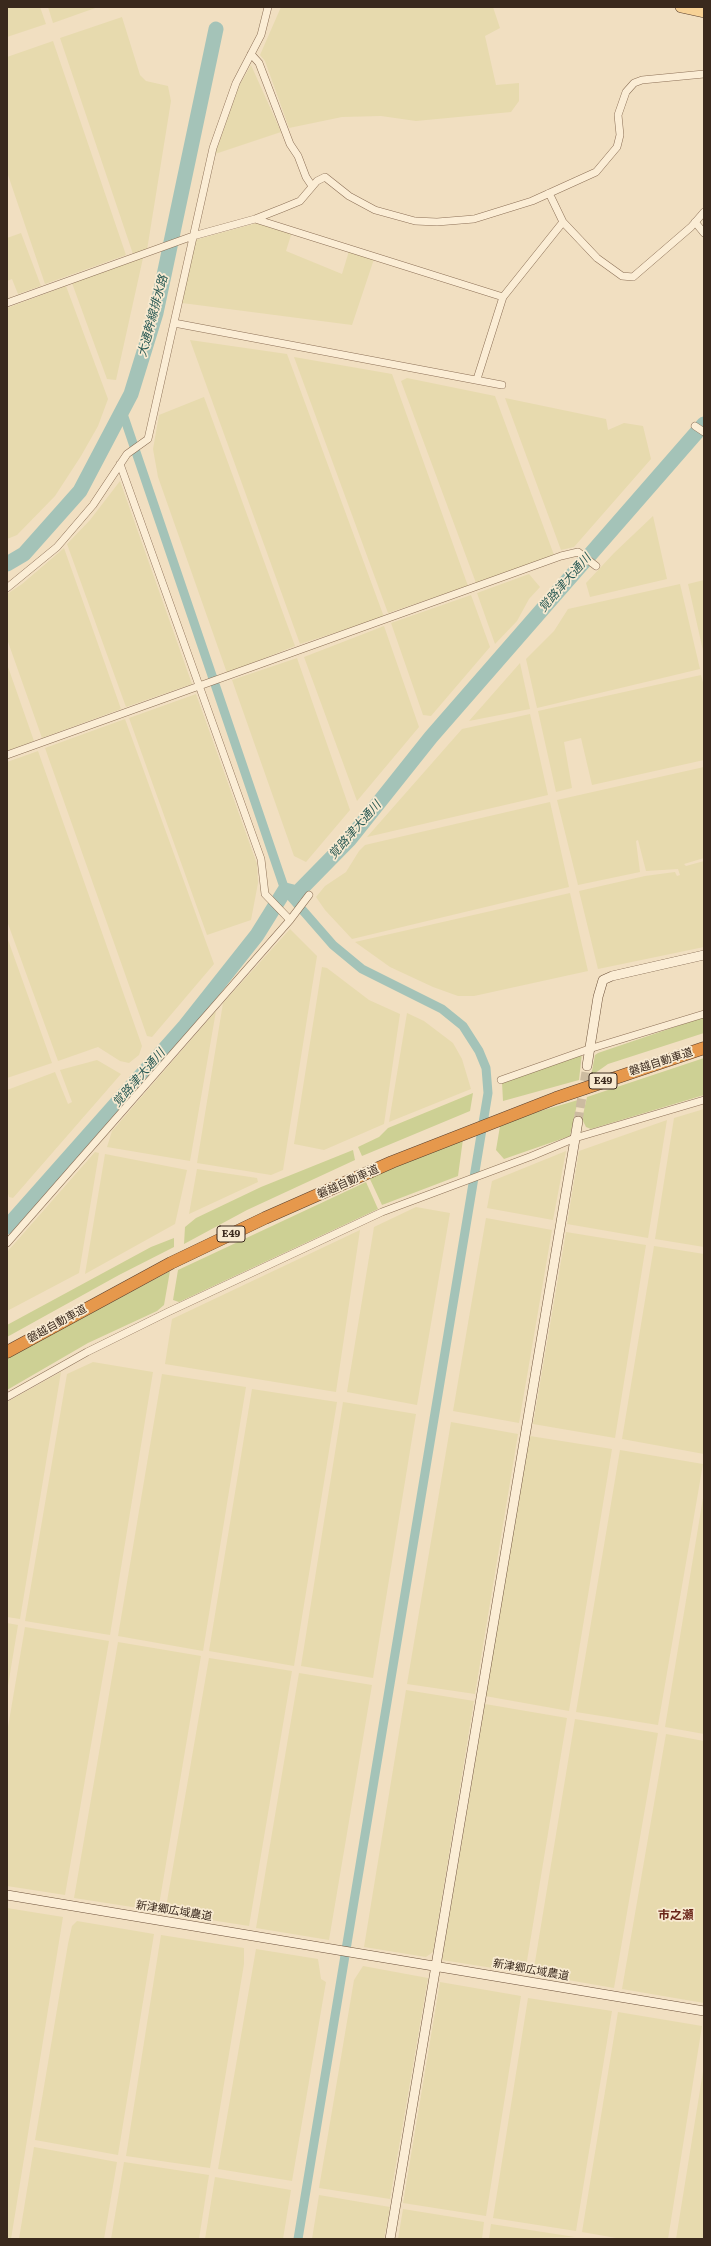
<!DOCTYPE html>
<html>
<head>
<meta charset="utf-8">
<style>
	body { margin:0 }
	#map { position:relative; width:711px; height:2246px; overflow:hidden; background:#f1dfc1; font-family:Literata,serif }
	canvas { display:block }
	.frame { position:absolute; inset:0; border:8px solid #3a291d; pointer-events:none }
</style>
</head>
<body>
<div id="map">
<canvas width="711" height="2246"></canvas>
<div class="frame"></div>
</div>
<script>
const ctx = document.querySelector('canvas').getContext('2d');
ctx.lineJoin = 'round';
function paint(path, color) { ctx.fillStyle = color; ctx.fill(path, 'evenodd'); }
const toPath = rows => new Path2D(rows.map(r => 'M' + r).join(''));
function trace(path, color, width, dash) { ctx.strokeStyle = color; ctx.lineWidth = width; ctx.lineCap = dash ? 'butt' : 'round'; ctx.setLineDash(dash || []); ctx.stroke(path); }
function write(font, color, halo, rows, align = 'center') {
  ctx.font = font + ' Literata,"Noto Sans JP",serif'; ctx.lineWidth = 3.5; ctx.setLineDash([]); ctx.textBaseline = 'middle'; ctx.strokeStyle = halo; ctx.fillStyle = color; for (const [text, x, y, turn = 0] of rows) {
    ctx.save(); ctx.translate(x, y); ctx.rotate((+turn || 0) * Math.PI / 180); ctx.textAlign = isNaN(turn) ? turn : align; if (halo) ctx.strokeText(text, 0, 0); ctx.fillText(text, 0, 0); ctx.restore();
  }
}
paint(toPath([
	[7,7,40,7,46,24,7,37],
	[48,7,98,7,53,23],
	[281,7,493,7,500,28,485,36,496,85,519,83,519,101,511,112,416,121,381,116,342,117,289,128,265,61,260,55],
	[122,17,140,75,146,81,168,86,171,101,147,250,133,254,60,38],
	[53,41,126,255,45,284,7,172,7,57],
	[251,65,281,132,215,154,239,86],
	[257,223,292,232,286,251,342,274,349,251,374,259,352,325,182,303,195,240],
	[21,233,41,286,18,294,12,279,7,281,7,238],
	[143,258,116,380,107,379,72,283],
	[66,286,108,399,98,426,81,456,55,496,17,535,7,539,7,308],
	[190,340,287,354,384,617,300,644],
	[294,357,392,374,468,586,388,613],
	[407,378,495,396,554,555,476,583,401,381],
	[204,397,295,646,227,673,158,477,153,449,159,415],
	[505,398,606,419,608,430,624,423,643,426,651,459,574,547,561,550],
	[120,481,192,684,126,707,67,544,90,520],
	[653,516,667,579,590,597,586,583,614,553],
	[64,548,121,709,42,738,7,639,7,594,22,584],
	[529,574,540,587,529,599,517,621,495,644,477,593],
	[704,580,704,655,688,584],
	[680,584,700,669,537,708,526,659,554,631,568,609],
	[471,595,490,647,431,716,423,715,391,623],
	[384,626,419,727,357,801,304,657],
	[297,658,350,810,306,862,294,856,232,680],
	[520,663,530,709,469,721],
	[7,664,34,741,7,751],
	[701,675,704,686,704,760,592,785,581,738,564,742,572,788,556,792,538,711],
	[196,694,257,864,258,883,251,920,207,935,129,718],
	[530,714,548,795,367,837,462,729],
	[125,719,214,964,152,1037,147,1036,45,748],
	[38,751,142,1046,139,1055,129,1063,120,1061,98,1047,58,1061,7,921,7,762],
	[704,767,704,858,684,864,686,866,704,861,704,947,598,969,579,891,645,876,675,872,677,876,680,875,678,869,646,871,638,840,636,841,640,872,578,885,557,800],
	[550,802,569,887,352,939,325,910,316,897,325,886,346,872,359,851,365,845],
	[570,893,588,971,474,996,458,996,433,987,390,967,355,942],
	[290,929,317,956,283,1170,271,1175,197,1163,223,1003],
	[7,937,52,1063,7,1078],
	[322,967,327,968,369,1000,400,1014,384,1124,324,1150,294,1144],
	[216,1011,190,1161,107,1147,112,1131],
	[407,1013,424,1021,453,1043,462,1059,471,1089,389,1122],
	[97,1060,121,1074,13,1198,9,1197,7,1190,7,1090,55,1072,68,1104,72,1102,60,1070],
	[704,1109,704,1247,655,1239,674,1118],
	[667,1120,648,1238,567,1224,579,1151],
	[566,1151,553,1220,487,1208,492,1181],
	[95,1152,99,1153,79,1273,7,1311,7,1252],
	[105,1154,187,1170,175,1224,85,1274],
	[197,1169,257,1178,258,1182,189,1214],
	[416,1207,450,1213,417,1405,347,1392,374,1227],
	[486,1218,552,1230,519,1423,453,1411],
	[360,1230,336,1392,165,1364,172,1319],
	[566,1232,646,1245,615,1438,533,1424],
	[654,1246,704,1254,704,1454,622,1439],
	[93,1362,153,1372,110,1635,25,1621,67,1374],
	[61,1372,20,1619,7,1617,7,1402],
	[162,1374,246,1387,203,1651,118,1636],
	[252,1389,337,1402,294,1666,209,1651],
	[343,1402,416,1414,373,1678,301,1666],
	[451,1422,518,1434,475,1694,407,1684],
	[530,1436,612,1449,569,1711,485,1696],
	[620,1450,703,1464,658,1725,576,1712],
	[704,1492,704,1734,665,1727],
	[7,1623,18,1625,7,1692],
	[25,1627,109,1641,65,1895,7,1886,7,1733],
	[118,1642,201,1656,158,1911,74,1898],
	[209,1658,292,1671,249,1926,165,1913],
	[299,1673,372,1685,329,1940,256,1928],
	[406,1690,474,1701,433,1952,426,1957,364,1947],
	[485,1704,567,1718,525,1973,442,1960],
	[575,1719,658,1733,614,1988,533,1974],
	[666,1734,704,1741,704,2003,622,1989],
	[7,1908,63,1917,11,2239,7,2239],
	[77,1921,154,1934,118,2155,35,2140,68,1944,72,1926],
	[161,1935,244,1948,244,1964,210,2168,126,2156],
	[256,1949,318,1959,321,1979,326,1982,292,2181,218,2169],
	[363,1966,428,1978,390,2199,319,2188,354,1980],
	[440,1982,521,1996,486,2216,403,2203],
	[528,1998,612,2011,576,2231,493,2218],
	[618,2012,702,2026,668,2239,622,2239,582,2232],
	[704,2065,704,2239,676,2239],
	[34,2147,117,2162,104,2239,19,2239],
	[124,2162,209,2175,199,2239,111,2239],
	[215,2177,291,2190,283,2239,205,2239],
	[319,2195,390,2207,384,2239,312,2239],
	[403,2209,484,2222,482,2239,398,2239],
	[491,2224,575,2237,489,2239]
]), '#e7daae');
paint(toPath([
	[704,1017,704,1033,608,1064,591,1076,595,1055,598,1053],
	[582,1053,579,1080,503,1101,502,1082],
	[704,1058,704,1095,591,1129,586,1127,582,1119,587,1097],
	[473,1093,470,1111,362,1156,358,1147,379,1137,388,1128],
	[578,1100,570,1136,504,1159,496,1150,500,1126,513,1119],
	[463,1139,458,1176,382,1205,369,1177],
	[353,1150,355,1160,247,1210,184,1244,185,1227,196,1218,261,1187],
	[366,1182,378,1209,179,1302,173,1300,178,1270],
	[174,1238,174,1247,119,1275,7,1337,7,1325,151,1247],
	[170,1271,164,1305,157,1311,88,1343,7,1390,7,1358]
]), '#cdd094');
trace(toPath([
	[122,411,285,890,333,945,362,969,442,1009,463,1026,479,1051,486,1068,488,1093,298,2239]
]), '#a4c3b8', 9);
trace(toPath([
	[7,564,24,554,80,491,131,394,156,313,216,29],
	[7,1227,185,1026,257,935,285,890,297,893,349,840,431,737,704,424]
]), '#a4c3b8', 15);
trace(toPath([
	[578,1121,587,1066]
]), '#ccbba0', 9, [9, 4.5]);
const street = toPath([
	[251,54,259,63,290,144,298,156,306,177,312,186],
	[549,193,563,222,597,258,622,276,633,277,691,227,704,212],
	[255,219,503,297],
	[695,222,704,233],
	[7,303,193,236,255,219,283,208,300,201,317,181,325,177,349,196,375,210,415,221,437,222,474,219,532,201,596,172,617,147,620,135,618,115,626,92,634,83,642,80,704,74],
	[174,323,502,385],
	[477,379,503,297,563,222],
	[695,426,704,432],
	[120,464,261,859,265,894,290,920],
	[7,588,57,547,93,505,127,454,148,439,213,148,236,83,261,35,268,7],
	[7,755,561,556,578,552,596,566],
	[501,1080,589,1049,704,1014],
	[7,1243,290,920,309,895],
	[7,1397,87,1352,168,1312,382,1212,532,1156,575,1138,704,1100]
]);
const secondary = toPath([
	[587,1066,598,997,603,980,612,976,704,955],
	[7,1895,704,2011],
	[390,2239,578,1121]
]);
const primary = toPath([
	[681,7,704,12]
]);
const highway = toPath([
	[7,1352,171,1263,265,1218,392,1162,556,1098,704,1048]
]);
trace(street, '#8c7057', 8);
trace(secondary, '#6d513a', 10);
trace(primary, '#593e2c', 12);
trace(highway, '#593e2c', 13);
trace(street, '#fbedd5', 7);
trace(secondary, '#fbedd5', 9);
trace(primary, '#f7d296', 11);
trace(highway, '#e6984c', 12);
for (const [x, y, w] of [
	[603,1081,28],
	[231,1234,28]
]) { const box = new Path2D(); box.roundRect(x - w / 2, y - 8, w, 16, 3); ctx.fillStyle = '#f8ead1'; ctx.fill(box); trace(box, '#3a291d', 1); }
write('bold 10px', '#3a291d', null, [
	["E49",603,1081],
	["E49",231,1234]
]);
write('11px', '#3a291d', '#f8ead1', [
	["磐越自動車道",661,1062,-18],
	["磐越自動車道",348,1182,-24],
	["磐越自動車道",57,1324,-29],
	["新津郷広域農道",174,1911,9],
	["新津郷広域農道",531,1970,10]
]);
write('italic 12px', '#2b5b55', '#f8ead1', [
	["大通幹線排水路",153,316,-75],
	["覚路津大通川",565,583,-49],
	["覚路津大通川",355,830,-49],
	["覚路津大通川",139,1078,-49]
]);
write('bold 12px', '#6a2519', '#f8ead1', [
	["市之瀬",676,1915]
]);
</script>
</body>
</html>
